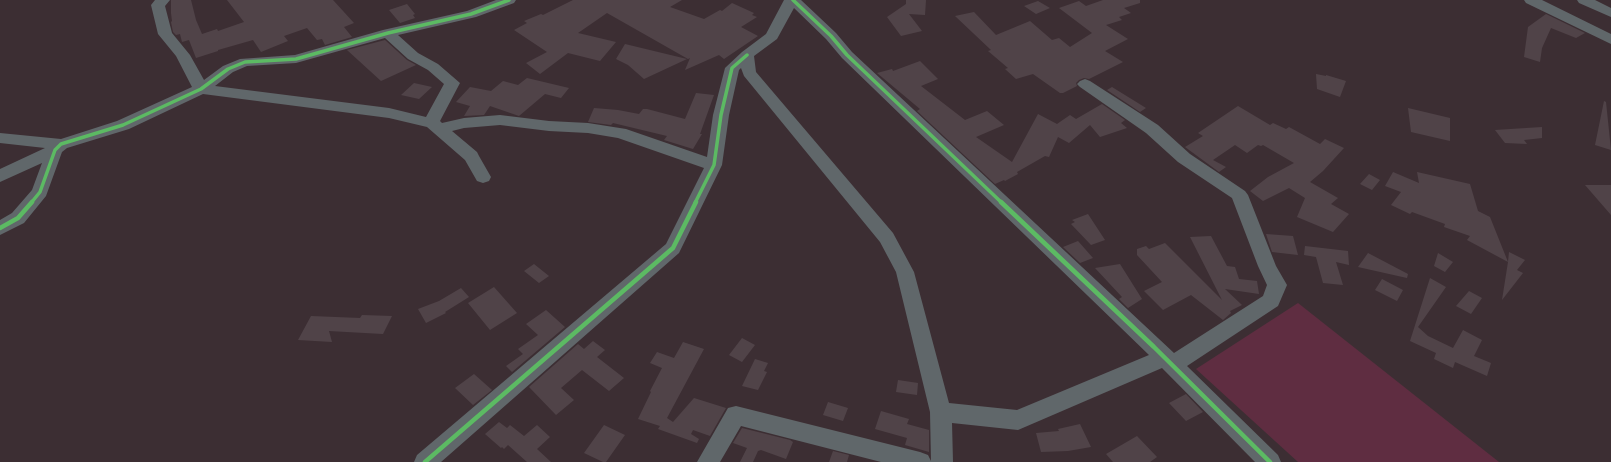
<!DOCTYPE html>
<html>
<head>
<meta charset="utf-8">
<style>
	body { margin:0 }
	canvas { display:block; background:#3c2e33 }
</style>
</head>
<body>
<canvas width="1611" height="462"></canvas>
<script>
const ctx = document.querySelector('canvas').getContext('2d');
ctx.lineJoin = 'round';
function paint(path, color) { ctx.fillStyle = color; ctx.fill(path, 'evenodd'); }
const toPath = rows => new Path2D(rows.map(r => 'M' + r).join(''));
function trace(path, color, width, dash) { ctx.strokeStyle = color; ctx.lineWidth = width; ctx.lineCap = dash ? 'butt' : 'round'; ctx.setLineDash(dash || []); ctx.stroke(path); }
paint(toPath([
	[1298,303,1499,462,1298,462,1196,369]
]), '#5f2d41');
paint(toPath([
	[171,0,191,0,196,20,202,34,217,29,218,31,244,22,227,0,333,0,354,23,344,27,352,37,325,45,322,39,317,40,307,28,284,36,288,41,261,52,253,40,218,50,218,51,196,58,189,40,182,42,180,34,176,35,173,32,171,22,172,21,171,13],
	[573,0,682,0,670,7,704,19,720,10,722,11,732,3,754,13,752,15,757,17,741,27,758,36,724,59,719,55,685,70,690,58,688,59,607,13,578,33,616,42,600,61,568,53,540,74,526,63,547,52,514,30,527,23,524,21,541,14,543,15],
	[906,0,926,0,925,15,909,14,922,31,901,36,887,17,906,4],
	[1103,0,1140,0,1140,3,1124,8,1131,13,1119,17,1122,20,1106,25,1128,39,1105,51,1123,62,1089,79,1084,78,1079,80,1076,83,1077,86,1063,93,1060,93,1033,74,1016,79,1005,69,1008,68,988,51,991,50,955,16,974,12,996,35,1030,21,1052,40,1059,38,1070,47,1092,33,1059,8,1079,1,1086,6],
	[1038,1,1050,8,1036,14,1024,6],
	[407,4,415,14,413,15,415,18,400,23,389,10],
	[1546,14,1585,33,1576,38,1551,28,1542,48,1540,62,1524,57,1528,27],
	[385,40,407,60,416,65,381,81,347,50],
	[625,44,687,59,644,79,628,65,616,59],
	[920,61,938,79,921,86,965,120,987,111,1004,125,976,137,1012,162,1038,114,1057,124,1070,115,1076,119,1102,104,1125,120,1121,123,1127,128,1100,137,1090,125,1069,143,1058,137,1049,157,1045,156,1017,172,1018,174,1005,181,1004,180,995,184,917,111,920,109,877,73,892,69,893,71],
	[1316,74,1326,76,1326,75,1346,81,1340,97,1317,89],
	[527,78,569,88,561,98,545,94,519,116,490,106,484,115,464,116,470,106,456,102,470,87,491,91,503,81,518,85],
	[414,83,432,87,419,99,401,95],
	[1112,87,1146,108,1140,112,1107,90],
	[696,93,714,95,700,134,702,134,693,149,664,140,667,136,613,123,611,125,588,122,594,108,618,110,639,114,643,109,647,109,685,119],
	[1604,101,1606,102,1611,150,1595,145],
	[1238,106,1270,125,1273,123,1286,129,1289,127,1320,144,1325,139,1344,148,1323,171,1310,182,1338,198,1331,204,1349,214,1333,232,1297,217,1305,198,1289,188,1263,201,1250,191,1268,177,1294,163,1263,145,1261,146,1258,145,1247,153,1235,145,1213,160,1226,167,1219,172,1185,147,1203,136,1198,133],
	[1408,108,1450,118,1450,141,1411,132],
	[1542,127,1542,138,1524,140,1527,144,1505,143,1495,130],
	[1393,172,1419,183,1417,172,1470,184,1478,211,1490,217,1508,262,1509,252,1525,260,1517,270,1523,273,1502,300,1508,262,1467,240,1470,236,1444,227,1445,224,1412,212,1410,214,1391,205,1401,192,1385,186],
	[1369,174,1380,180,1372,190,1360,184],
	[1585,185,1611,185,1611,215],
	[1088,214,1105,240,1091,245,1071,224,1075,222,1072,220],
	[1266,234,1293,236,1298,255,1272,252],
	[1211,236,1227,266,1235,267,1239,279,1257,281,1259,294,1225,289,1242,305,1230,311,1231,313,1223,320,1191,295,1163,310,1144,291,1162,282,1137,255,1137,249,1146,246,1149,249,1165,243,1222,300,1190,237],
	[1078,241,1093,258,1080,263,1063,247],
	[1305,246,1348,251,1349,265,1336,262,1343,285,1323,283,1316,257,1304,255],
	[1368,253,1408,274,1407,278,1358,267],
	[1438,253,1453,262,1445,272,1434,266],
	[534,264,549,276,539,283,524,271],
	[1120,264,1142,299,1128,308,1119,299,1122,297,1095,268],
	[1430,278,1446,287,1418,327,1428,336,1453,348,1463,330,1482,340,1474,356,1491,363,1487,376,1455,362,1453,368,1434,359,1436,353,1410,341],
	[1382,279,1403,290,1397,301,1375,290],
	[494,287,517,313,490,330,468,303],
	[461,288,469,297,445,312,446,313,426,323,418,309,439,301],
	[1469,291,1482,298,1471,314,1456,306],
	[546,310,565,327,512,372,506,366,523,354,518,349,538,335,526,324],
	[362,315,392,316,383,334,329,331,332,342,298,340,311,316,360,318],
	[742,338,755,345,742,362,729,355],
	[593,341,605,350,597,357,624,378,609,391,582,370,561,388,574,400,556,415,529,387,578,344,584,349],
	[683,342,704,349,667,418,673,422,694,398,726,408,710,436,693,430,691,434,699,439,697,443,658,429,660,426,638,419,651,392,650,391,662,368,650,363,657,352,674,358],
	[755,359,768,363,764,371,767,372,758,390,742,386],
	[474,374,492,390,473,405,455,388],
	[898,380,918,383,917,395,896,392],
	[1186,394,1203,412,1186,421,1169,403],
	[828,402,848,408,843,421,823,415],
	[881,411,909,419,907,424,929,430,929,452,905,445,907,438,875,429],
	[499,422,507,428,510,425,524,436,537,425,550,437,537,449,551,462,527,462,508,445,504,449,502,447,501,448,485,434],
	[1080,424,1091,447,1068,451,1041,452,1036,433,1059,431,1058,429],
	[604,425,625,435,606,462,603,462,584,453],
	[742,428,790,440,793,442,786,459,761,450,758,451,753,462,740,462,747,448,733,443],
	[1137,436,1157,457,1150,462,1113,462,1106,454],
	[833,451,849,455,847,462,829,462]
]), '#504348');
paint(toPath([
	[155,0,170,0,165,6,172,33,190,55,204,80,223,66,240,59,295,55,383,30,467,11,496,0,516,0,514,3,476,17,398,35,418,53,438,64,460,83,440,121,442,123,464,118,500,115,549,121,588,123,626,129,707,157,713,115,725,68,742,52,766,34,784,0,801,0,836,33,852,52,1174,353,1263,296,1267,285,1258,266,1232,198,1178,162,1146,133,1080,87,1077,84,1080,81,1085,79,1090,81,1158,125,1190,154,1245,191,1248,195,1276,266,1287,285,1278,306,1187,366,1278,455,1281,462,1255,462,1162,368,1018,430,952,423,953,462,881,462,741,426,720,462,697,462,728,408,736,406,920,452,928,455,931,461,930,412,896,272,880,242,744,76,741,68,739,70,729,115,722,165,679,253,441,462,414,462,417,455,666,244,704,168,618,138,588,133,549,131,500,125,464,128,452,131,477,152,479,156,491,177,489,181,483,183,477,181,465,160,427,127,389,118,203,94,129,129,67,148,62,152,46,196,24,223,0,235,0,220,12,213,32,190,42,163,0,182,0,169,45,148,0,143,0,133,61,139,117,121,192,87,176,56,158,34,151,5,155,0],
	[794,8,826,39,842,58,1149,355,1017,410,949,403,914,272,893,233,756,72,754,56,777,39,794,8],
	[385,38,408,59,428,70,444,84,426,117,389,108,215,86,233,72,247,66,296,63,385,38],
	[1524,0,1542,0,1611,34,1611,44,1526,3,1524,0],
	[1577,0,1595,0,1611,8,1611,17,1579,3,1577,0]
]), '#60676a');
trace(toPath([
	[793,0,831,36,847,55,1002,203],
	[31,203,40,192,55,150,61,144,123,125,201,89,228,69,245,62,296,59,388,33,471,14,509,0],
	[695,203,714,165,721,115,732,68,747,55]
]), '#5cba63', 3.5);
trace(toPath([
	[1001,202,1154,347,1270,462],
	[0,228,18,218,32,202],
	[425,462,673,248,696,202]
]), '#5cba63', 4.5);
</script>
</body>
</html>
